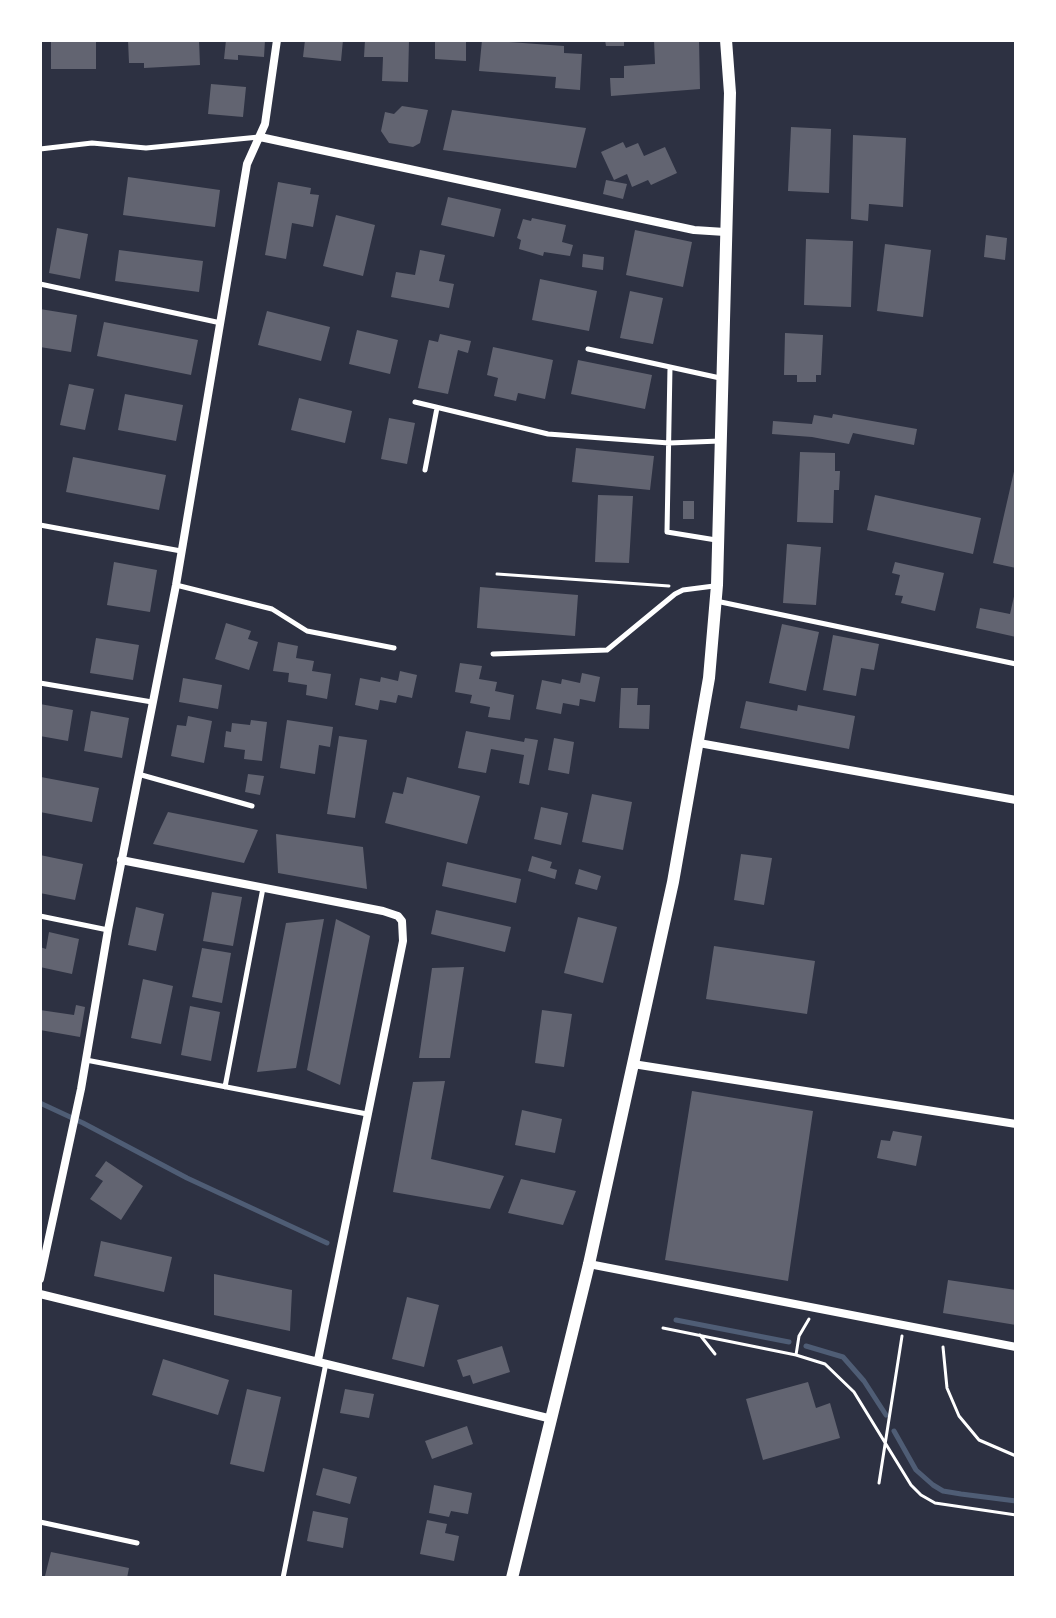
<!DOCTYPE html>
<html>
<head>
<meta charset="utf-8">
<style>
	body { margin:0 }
	#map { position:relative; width:1056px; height:1618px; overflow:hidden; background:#2d3142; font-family:"Fira Sans Condensed",sans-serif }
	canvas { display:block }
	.frame { position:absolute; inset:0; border:42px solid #fff; pointer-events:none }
</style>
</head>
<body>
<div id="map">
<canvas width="1056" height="1618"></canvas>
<div class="frame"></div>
</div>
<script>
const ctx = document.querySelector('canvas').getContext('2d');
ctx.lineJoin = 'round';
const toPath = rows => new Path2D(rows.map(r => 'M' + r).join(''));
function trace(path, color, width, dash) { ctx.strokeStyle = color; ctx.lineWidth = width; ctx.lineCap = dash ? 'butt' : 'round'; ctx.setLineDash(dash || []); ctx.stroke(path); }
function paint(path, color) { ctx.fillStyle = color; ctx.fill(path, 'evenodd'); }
trace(toPath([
	[40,1103,83,1123,187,1178,327,1243],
	[676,1320,789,1342],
	[806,1346,843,1357,864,1381,886,1415],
	[894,1431,916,1470,933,1485,943,1491,961,1494,1016,1501]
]), '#4f5d75', 5);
paint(toPath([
	[51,40,96,40,96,69,51,69],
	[128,40,199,40,200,65,144,68,144,63,129,63],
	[226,40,265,40,264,57,238,55,238,60,224,59],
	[305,40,343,40,341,61,303,57],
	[365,40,409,40,408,82,382,81,383,57,364,57],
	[435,40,466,40,466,61,435,59],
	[482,40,564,46,564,53,582,54,580,90,555,88,556,77,479,71],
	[605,40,624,40,624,46,606,46],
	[654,40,699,40,700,89,611,96,610,78,624,78,624,66,655,64],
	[211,84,246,87,243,117,208,114],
	[402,106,428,110,420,143,413,147,389,143,381,131,385,112,394,114],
	[452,110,586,128,576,168,443,150],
	[791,127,831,129,829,193,788,191],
	[853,135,906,138,903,207,869,204,868,221,851,219],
	[623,142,626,148,638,143,644,156,665,147,677,173,651,185,648,180,632,187,627,174,614,180,601,152],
	[128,177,220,190,215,227,123,215],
	[606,180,627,184,623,199,603,194],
	[278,182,311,188,310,194,319,195,313,227,292,223,286,259,265,255],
	[448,197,501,209,494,237,441,225],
	[336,215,375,225,363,276,323,266],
	[532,218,566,225,562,242,573,245,570,256,544,252,543,256,519,249,521,240,517,238,523,219,531,221],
	[57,228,88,234,80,279,49,273],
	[635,230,692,242,683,287,626,275],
	[986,235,1007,238,1005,260,984,257],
	[806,239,853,241,851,307,804,305],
	[885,244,931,250,923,317,877,311],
	[119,250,203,261,199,292,115,281],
	[420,250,445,255,439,281,454,284,449,308,391,297,396,272,415,275],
	[583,254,604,257,603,270,582,267],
	[540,279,597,291,589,331,532,320],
	[630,291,663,298,653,344,620,338],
	[40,309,77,315,71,352,40,347],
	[267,311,330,327,321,361,258,345],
	[104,322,198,340,191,375,97,356],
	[357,330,398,340,390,374,349,364],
	[785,333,823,335,821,375,816,375,816,382,797,382,797,375,784,375],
	[440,334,471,341,468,353,458,350,448,394,418,388,429,340,438,342],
	[493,347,553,360,545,399,518,393,516,401,494,396,498,378,487,375],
	[578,360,652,375,645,409,571,394],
	[69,384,94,389,85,430,60,425],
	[125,394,183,405,176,441,118,430],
	[299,398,352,411,345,443,291,430],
	[833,414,917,429,914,445,853,433,849,444,812,437,772,434,773,421,812,424,814,415,832,418],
	[389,418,415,423,407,464,381,459],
	[576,448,654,456,650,490,572,482],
	[800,452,835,453,835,471,840,471,839,490,834,490,833,523,797,522],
	[73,457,166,475,159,510,66,492],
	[1015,467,1016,468,1016,568,993,563],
	[598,495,633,496,629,563,595,562],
	[875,495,981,518,973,554,867,530],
	[683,501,694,501,694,519,683,519],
	[787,544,821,547,816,605,783,603],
	[114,562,157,570,150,612,107,605],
	[895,562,944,573,935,611,901,603,903,596,895,595,900,575,892,573],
	[480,587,578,595,575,636,477,628],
	[1015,592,1016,637,976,628,980,608,1010,614],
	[226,623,251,631,248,639,258,642,249,670,215,659],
	[782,624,819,632,806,691,769,683],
	[833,635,879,644,874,670,861,668,856,696,823,690],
	[96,638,139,645,133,680,90,673],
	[278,642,298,646,296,658,314,661,312,671,331,674,327,699,306,695,307,685,288,682,289,673,273,671],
	[460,663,482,666,479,679,497,682,495,691,514,695,510,720,488,717,490,707,470,703,472,695,455,692],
	[400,671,417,675,412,698,398,695,396,703,380,700,378,710,355,705,360,678,380,682,381,677,398,681],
	[582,673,600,677,595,702,580,699,579,706,563,703,561,714,536,709,542,680,561,684,562,679,580,683],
	[183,678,222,685,218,709,179,702],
	[621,688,638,688,637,705,650,705,649,729,619,728],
	[746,701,797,711,798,705,855,716,849,749,740,728],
	[40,704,73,710,68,741,40,736],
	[91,711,129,718,122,758,84,751],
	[188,716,212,721,204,763,171,756,177,725,186,726],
	[251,720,267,722,262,761,244,759,245,750,224,747,226,731,231,732,232,723,250,725],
	[287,720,333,727,330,747,319,745,315,774,280,768],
	[466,731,524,742,525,738,538,740,529,785,519,783,524,755,491,749,486,773,458,768],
	[339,736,367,740,355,818,327,814],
	[554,738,574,742,569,774,548,770],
	[248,774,264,776,260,795,245,792],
	[41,777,99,788,92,822,40,812],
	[407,777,480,796,467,844,385,823,393,792,403,794],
	[592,794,632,802,623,850,582,842],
	[541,807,568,813,561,845,534,839],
	[168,812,258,830,244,863,153,844],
	[276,834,363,847,367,889,278,873],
	[741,854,772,858,764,905,734,900],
	[40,855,83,864,75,900,40,893],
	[532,856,552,862,550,868,557,870,555,879,528,871],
	[447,862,521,879,516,903,442,886],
	[579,869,601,876,597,890,575,884],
	[212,892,242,897,233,946,203,941],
	[136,907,164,914,156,951,128,945],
	[436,910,511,927,505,952,431,934],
	[578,917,617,927,603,983,564,973],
	[324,919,296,1068,257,1072,286,923],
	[336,919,370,936,340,1085,307,1070],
	[49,932,79,939,72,974,40,967,40,947,46,949],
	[714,946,815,961,807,1014,706,999],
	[202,948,231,953,222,1003,192,997],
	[464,967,450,1058,419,1058,432,968],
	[143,979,173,986,161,1044,131,1038],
	[76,1005,85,1007,80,1037,40,1030,40,1010,74,1015],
	[190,1006,220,1012,211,1061,181,1055],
	[542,1010,572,1014,564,1067,535,1063],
	[445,1081,431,1159,504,1176,490,1209,393,1192,413,1082],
	[692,1091,813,1111,788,1281,665,1260],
	[522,1110,562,1119,555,1153,515,1145],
	[893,1131,922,1136,916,1166,877,1158,881,1140,890,1141],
	[106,1161,143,1186,121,1220,90,1199,103,1181,95,1176],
	[521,1179,576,1191,563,1225,508,1213],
	[101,1241,172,1257,164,1292,94,1276],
	[214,1274,292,1290,290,1331,214,1315],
	[948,1280,1016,1290,1016,1325,943,1313],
	[407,1297,439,1305,424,1367,392,1359],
	[502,1346,510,1372,473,1384,470,1375,463,1377,457,1360],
	[163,1359,229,1380,218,1415,152,1395],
	[808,1382,816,1408,830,1403,840,1438,763,1460,746,1399],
	[247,1389,281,1397,264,1472,230,1464],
	[345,1389,374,1394,369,1418,340,1413],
	[467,1426,473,1444,432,1459,425,1441],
	[323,1468,357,1477,350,1504,316,1495],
	[434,1485,472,1493,468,1514,451,1511,449,1517,429,1513],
	[313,1511,348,1518,343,1548,307,1541],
	[427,1520,447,1524,445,1533,459,1536,454,1561,420,1554],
	[51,1552,129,1568,127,1578,45,1576]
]), '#626471');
trace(toPath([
	[497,574,669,586],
	[663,1328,796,1355,825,1364,854,1392,911,1485,921,1495,935,1503,1016,1515],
	[700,1335,715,1354],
	[943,1347,947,1388,959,1416,979,1440,1016,1456],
	[796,1355,799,1336,809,1319],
	[879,1483,902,1336]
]), '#fff', 3);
trace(toPath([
	[40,149,92,143,146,148,259,137],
	[40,284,221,323],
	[588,349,720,378],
	[670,367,667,532,716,540],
	[415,402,548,434,669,443,720,441],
	[425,470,437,408],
	[40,525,181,551],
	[176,585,272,609,307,631,394,648],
	[716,601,1016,664],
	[493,654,607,650,675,594,683,590,714,586],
	[40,683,152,702],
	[138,774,252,806],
	[40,916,108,930],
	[86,1060,367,1114],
	[225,1087,263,888],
	[40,1522,137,1543],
	[283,1578,326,1363]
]), '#fff', 5);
trace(toPath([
	[260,137,694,230,725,232],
	[699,743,1016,800],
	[121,860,383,911,398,916,402,921,403,941,318,1360],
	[633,1064,1016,1124],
	[589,1264,1016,1347],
	[40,1279,81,1089,108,930,176,585,247,164,265,124,277,40],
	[40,1294,552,1419]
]), '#fff', 8);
trace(toPath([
	[512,1578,589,1264,673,882,709,678,717,585,730,93,726,40]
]), '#fff', 12);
</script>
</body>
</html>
